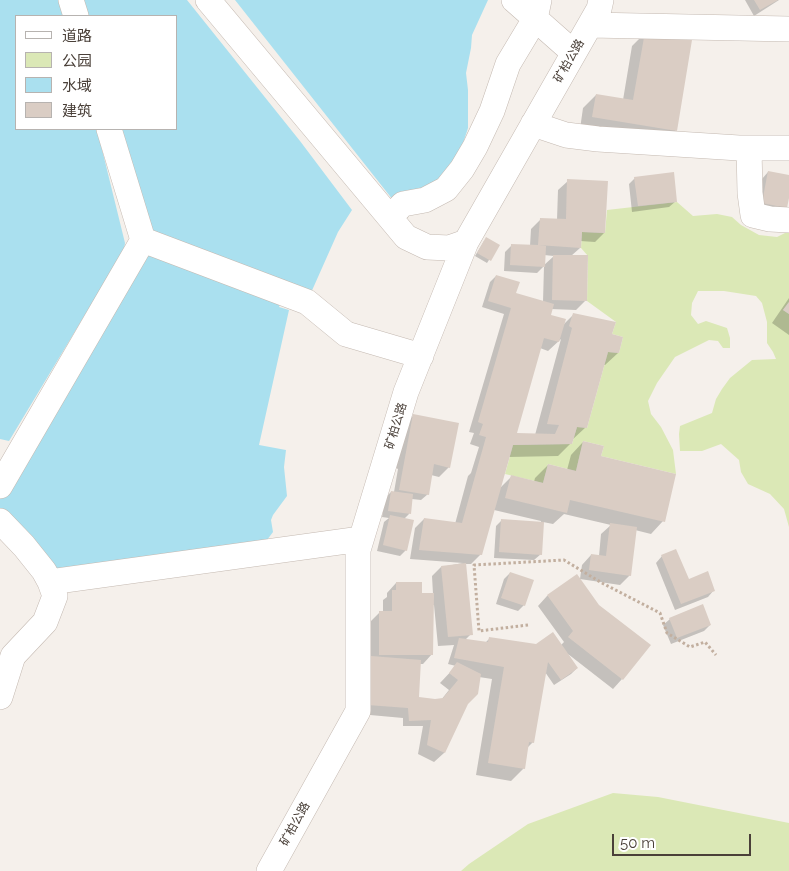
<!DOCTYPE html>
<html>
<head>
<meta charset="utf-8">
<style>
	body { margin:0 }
	#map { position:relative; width:789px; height:871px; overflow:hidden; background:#f5f0eb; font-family:Raleway,"Noto Sans SC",sans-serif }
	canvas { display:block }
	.legend { position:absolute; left:15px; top:15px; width:162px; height:115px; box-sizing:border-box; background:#fff; border:1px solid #b7b3b0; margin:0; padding:6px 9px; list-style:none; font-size:15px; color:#4a4039 }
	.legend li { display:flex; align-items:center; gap:10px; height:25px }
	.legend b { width:25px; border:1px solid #b7b3b0 }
	.scale { position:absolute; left:612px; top:834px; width:139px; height:22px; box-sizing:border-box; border:2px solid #4a4039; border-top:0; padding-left:6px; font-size:15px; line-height:18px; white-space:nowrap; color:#4a4039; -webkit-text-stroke:4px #fff; paint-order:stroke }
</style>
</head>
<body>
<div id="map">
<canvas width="789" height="871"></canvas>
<ul class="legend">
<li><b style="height:6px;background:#fff"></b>道路</li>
<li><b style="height:14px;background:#dbe8b6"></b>公园</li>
<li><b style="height:14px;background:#aae0ef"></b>水域</li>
<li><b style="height:14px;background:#dacdc4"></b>建筑</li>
</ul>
<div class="scale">50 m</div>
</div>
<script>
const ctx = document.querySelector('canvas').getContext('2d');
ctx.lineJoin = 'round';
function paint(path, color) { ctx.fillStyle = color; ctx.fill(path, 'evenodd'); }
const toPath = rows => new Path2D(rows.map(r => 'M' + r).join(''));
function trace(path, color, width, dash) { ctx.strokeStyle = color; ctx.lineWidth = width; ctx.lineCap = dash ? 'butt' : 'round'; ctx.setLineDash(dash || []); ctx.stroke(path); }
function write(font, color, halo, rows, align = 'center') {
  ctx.font = font + ' Raleway,"Noto Sans SC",sans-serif'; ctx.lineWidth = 4.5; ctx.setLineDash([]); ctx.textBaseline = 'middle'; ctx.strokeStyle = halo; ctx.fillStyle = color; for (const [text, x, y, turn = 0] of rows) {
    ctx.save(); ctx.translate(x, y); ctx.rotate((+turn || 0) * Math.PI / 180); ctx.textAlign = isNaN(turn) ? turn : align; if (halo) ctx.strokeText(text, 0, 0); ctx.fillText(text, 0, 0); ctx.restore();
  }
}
paint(toPath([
	[677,202,693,216,717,214,732,217,741,225,759,235,777,237,789,231,789,302,783,310,789,314,789,527,784,509,770,494,748,484,741,472,739,460,721,444,702,451,680,451,679,434,680,426,712,413,716,399,722,389,730,378,752,360,776,359,773,352,767,343,767,322,762,303,756,296,724,291,698,291,692,303,691,315,698,324,706,321,727,328,730,338,730,348,723,348,718,341,709,340,675,357,657,383,648,401,651,414,661,427,673,450,676,474,601,456,604,446,583,441,576,471,548,464,543,483,505,474,513,445,572,444,577,427,587,428,608,352,619,353,623,337,612,334,616,322,587,301,588,256,581,248,582,232,605,233,607,210],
	[613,793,658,797,789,823,789,871,461,871,469,864,528,824]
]), '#dbe8b6');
paint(toPath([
	[0,0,62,0,66,16,16,16,16,129,97,129,125,243,124,250,9,441,0,439],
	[83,0,187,0,300,141,352,210,338,232,310,295,150,237,119,129,176,129,176,16,87,16],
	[235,0,488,0,472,35,471,48,466,73,468,90,468,128,456,165,412,200,393,200],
	[148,250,282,298,279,307,289,310,259,445,286,450,284,467,287,496,273,515,271,520,273,532,267,540,54,572,0,512,0,497]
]), '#aae0ef');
paint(toPath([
	[745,0,779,0,754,16],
	[645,33,676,130,663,143,580,129,583,108,596,95,623,100,632,46],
	[768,172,789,176,789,191,786,207,756,209,762,179],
	[635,178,676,201,669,207,632,212,629,184],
	[568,181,604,233,595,242,580,241,580,248,571,256,586,300,576,310,551,309,549,315,563,325,574,314,611,335,618,353,605,365,603,365,586,427,572,440,571,443,558,456,509,457,500,488,511,477,534,482,535,478,548,465,567,470,571,455,583,442,663,521,651,534,635,530,630,575,620,585,580,579,582,565,591,555,599,556,601,534,611,525,564,514,553,524,543,522,541,554,534,560,494,558,496,526,502,520,541,523,541,521,494,510,481,554,471,564,464,564,471,634,465,640,485,643,490,638,537,645,561,645,564,642,538,606,547,596,576,576,622,679,613,689,568,654,577,668,571,674,554,685,545,672,533,742,527,748,524,768,511,781,476,775,492,679,479,677,444,753,434,762,418,754,423,726,403,726,403,718,359,714,370,622,380,612,383,612,383,600,387,597,387,593,396,583,421,594,433,594,432,576,441,567,463,563,410,559,415,528,424,519,455,524,468,476,471,473,479,447,470,444,474,433,469,432,504,314,482,307,490,282,496,276,514,297,543,302,544,266,537,273,504,271,505,252,512,245,530,246,531,229,541,219,557,220,558,190],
	[544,255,554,256,543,266],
	[561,339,535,435,515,435,540,348,548,351],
	[433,605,434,605,438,646,454,645,448,664,456,666,440,683,449,690,441,700,417,698,420,664,423,664,432,654],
	[484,241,498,246,487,263,475,256],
	[789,298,789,335,772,323],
	[414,415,449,467,439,477,431,475,428,494,421,500,412,499,409,514,404,519,406,550,400,556,377,551,384,522,389,518,382,517,385,498,391,492,394,492,398,469,396,468,404,425],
	[662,556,688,581,714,590,708,597,675,610,656,563],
	[510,573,524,605,518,611,496,604,504,579],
	[670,619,710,625,704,631,671,644,663,625]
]), '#0003');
paint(toPath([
	[754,0,778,0,760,10],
	[645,32,692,40,677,131,592,117,596,94,633,100],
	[768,171,789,175,789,198,787,208,762,203],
	[674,172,677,202,638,206,634,177],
	[567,179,608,181,605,233,582,232,581,248,538,245,540,218,566,219],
	[486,237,500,245,491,261,477,253],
	[511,244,538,245,546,246,545,267,510,265],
	[553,255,588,255,587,301,552,300],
	[496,275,520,282,516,293,554,304,551,315,566,319,559,342,544,338,517,433,555,434,559,425,547,424,572,328,569,326,573,313,616,322,612,334,623,337,619,353,608,352,587,428,577,427,572,444,513,445,482,555,419,550,424,518,462,523,486,437,479,435,483,424,478,422,511,308,488,301],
	[789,302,789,314,783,310],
	[413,414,459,423,450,468,434,464,429,495,399,490],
	[583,441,604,446,601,456,676,474,665,522,570,500,567,513,505,498,511,475,543,483,548,464,576,471],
	[391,491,413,494,411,514,388,511],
	[390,515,414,520,407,551,383,545],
	[501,519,544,522,542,555,499,552],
	[610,523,637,527,631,576,589,570,591,554,606,556],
	[676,549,689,579,708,571,715,591,681,604,661,555],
	[466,563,473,635,448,637,441,566],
	[510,572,534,580,525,606,501,598],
	[577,574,599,605,651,645,623,680,568,637,573,631,547,595],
	[396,582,422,582,422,593,434,593,433,655,379,655,379,611,392,611,392,590,396,590],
	[703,604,711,625,677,638,669,618],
	[553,632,578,668,561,680,548,662,534,743,529,742,525,769,488,763,504,667,454,658,459,638,488,642,489,637,536,644],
	[371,656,421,660,419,697,435,699,443,698,458,680,449,673,457,662,481,674,478,694,468,704,445,753,427,745,431,720,409,721,408,708,368,705]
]), '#dacdc4');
const minor = toPath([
	[71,0,76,16],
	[208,0,406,237,427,247,449,248,466,242],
	[514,0,574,53],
	[590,25,789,29],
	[533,124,566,135,598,139,739,148,789,148],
	[109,129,143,240,307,302,346,334,421,356],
	[749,148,750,193,753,215,770,219,789,220],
	[390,217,403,204,425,200,446,189,462,169,475,147,492,111,508,64,535,19,539,0],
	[0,486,143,240],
	[0,521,24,546,44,571,50,582,55,596,45,622,13,656,0,697],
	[50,582,361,539],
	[269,871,358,711,358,550,406,392,466,242,599,9,601,0]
]);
trace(minor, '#c4b9b1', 26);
trace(toPath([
	[528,625,479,631,474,565,564,560,602,583,660,613,667,633,690,647,705,642,716,655]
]), '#c2af9f', 3, [2.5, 2.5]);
trace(minor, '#fff', 25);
write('12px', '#4a4039', '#fff', [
	["矿柏公路",569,61,-60],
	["矿柏公路",396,426,-73],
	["矿柏公路",295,824,-61]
]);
</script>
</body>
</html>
